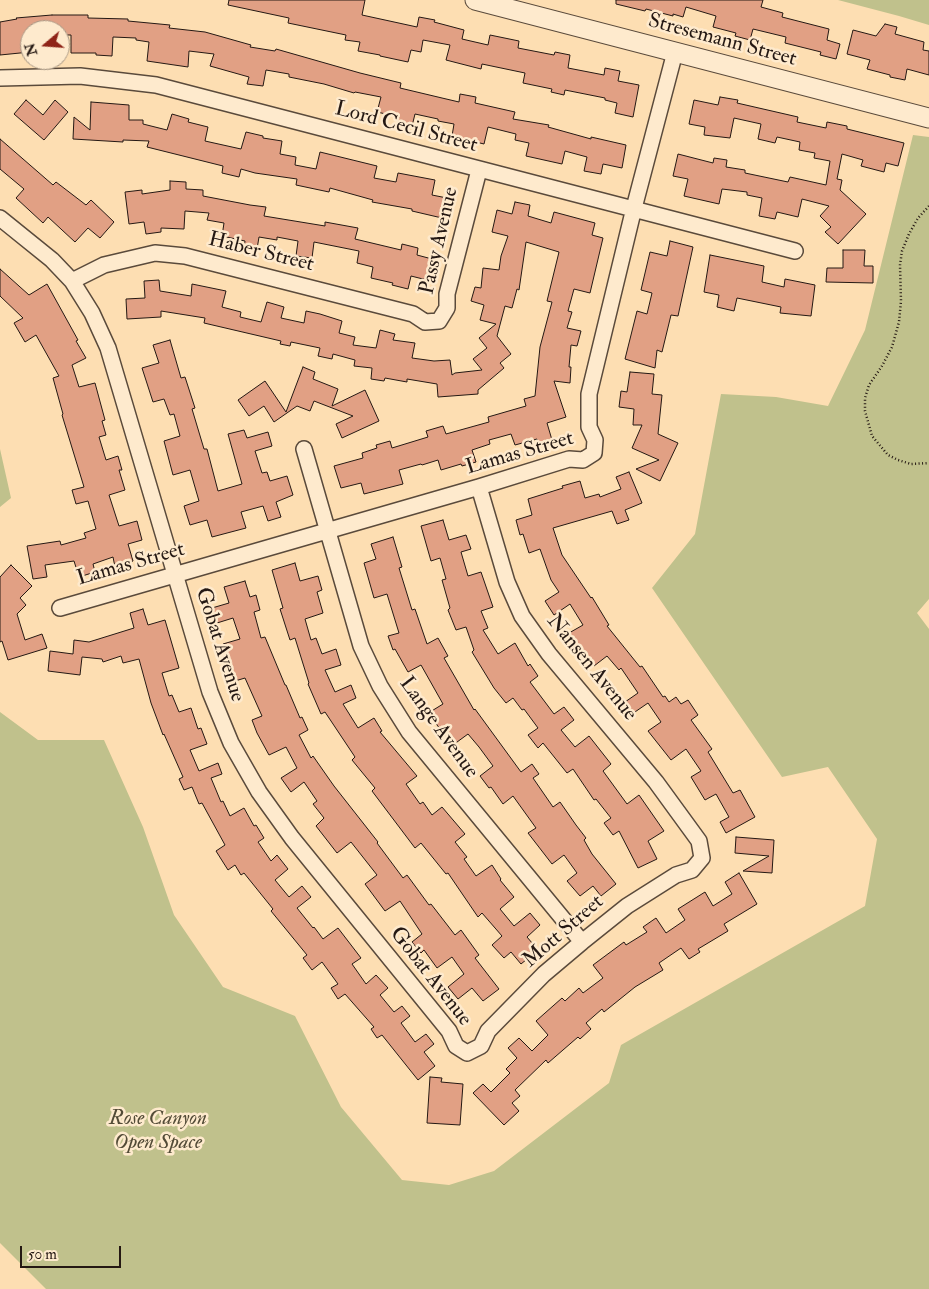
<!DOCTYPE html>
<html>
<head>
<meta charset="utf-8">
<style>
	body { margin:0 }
	#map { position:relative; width:929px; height:1289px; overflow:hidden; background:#fddeb2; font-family:"IM FELL Double Pica",serif }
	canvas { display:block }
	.north { position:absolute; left:20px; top:20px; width:50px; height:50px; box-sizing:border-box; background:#feeacd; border:1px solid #a79683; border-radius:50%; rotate:252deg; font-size:14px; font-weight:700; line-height:20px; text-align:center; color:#241813 }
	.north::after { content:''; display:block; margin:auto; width:18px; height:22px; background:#8f2418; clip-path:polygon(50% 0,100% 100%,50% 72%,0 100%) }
	.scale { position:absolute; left:20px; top:1246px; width:101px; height:22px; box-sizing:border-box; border:2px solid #241813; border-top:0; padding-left:6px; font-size:15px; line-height:18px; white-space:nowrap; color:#241813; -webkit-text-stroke:4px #feeacd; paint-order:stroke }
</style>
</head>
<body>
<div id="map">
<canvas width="929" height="1289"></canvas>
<div class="north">N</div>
<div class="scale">50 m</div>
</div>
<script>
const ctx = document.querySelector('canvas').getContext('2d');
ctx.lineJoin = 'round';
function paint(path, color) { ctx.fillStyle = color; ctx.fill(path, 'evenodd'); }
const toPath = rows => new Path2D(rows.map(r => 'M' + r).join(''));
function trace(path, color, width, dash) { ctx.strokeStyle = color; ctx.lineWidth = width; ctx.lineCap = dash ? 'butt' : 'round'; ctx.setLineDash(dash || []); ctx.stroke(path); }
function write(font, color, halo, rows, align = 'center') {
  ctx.font = font + ' "IM FELL Double Pica",serif'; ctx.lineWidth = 5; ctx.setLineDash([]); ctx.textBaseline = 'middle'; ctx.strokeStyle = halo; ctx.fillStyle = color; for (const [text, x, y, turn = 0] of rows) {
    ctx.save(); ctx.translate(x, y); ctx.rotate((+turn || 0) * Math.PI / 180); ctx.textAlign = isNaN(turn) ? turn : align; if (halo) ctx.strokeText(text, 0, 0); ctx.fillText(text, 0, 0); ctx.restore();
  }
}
paint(toPath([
	[838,0,929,0,929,25,899,16],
	[913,135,929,137,929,599,917,613,929,629,929,1289,46,1289,0,1243,0,712,38,740,104,740,143,827,174,915,223,987,295,1016,341,1107,402,1180,449,1185,494,1171,609,1083,621,1045,865,906,877,839,828,767,782,777,652,588,695,534,721,394,776,397,828,406,865,330],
	[0,449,11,498,0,507]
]), '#c0c18c');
const building = toPath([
	[229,0,365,0,362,15,417,27,419,17,435,20,434,22,464,30,462,39,488,45,490,35,519,41,518,48,554,55,555,52,570,55,568,68,604,75,605,68,620,71,618,81,639,85,633,117,615,113,617,103,605,100,605,98,565,90,564,95,551,92,552,89,523,83,525,73,482,64,481,69,446,60,450,45,423,40,421,52,411,50,408,62,380,56,380,55,358,51,360,42,345,40,346,35,288,23,289,18,228,5,229,0],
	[616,0,763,0,761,7,783,13,782,17,829,29,827,40,840,44,836,59,820,55,821,52,785,43,786,37,753,29,750,40,735,36,736,33,713,27,716,16,686,7,683,17,673,14,673,16,646,9,645,11,616,4,616,0],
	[52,15,88,15,88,18,128,19,128,21,170,25,169,28,205,32,251,45,250,47,275,51,276,49,360,73,401,83,400,88,442,98,459,102,460,94,476,97,475,103,515,112,513,119,549,125,548,127,591,139,591,137,626,145,622,168,603,164,601,174,584,171,587,157,565,151,562,164,526,156,529,143,515,140,516,134,488,127,484,144,452,136,454,124,438,121,438,119,415,114,412,126,397,122,399,117,377,112,381,97,355,92,354,93,324,84,289,77,289,74,266,70,263,86,247,84,249,77,210,66,214,54,189,51,188,67,147,61,149,42,136,40,136,38,113,37,112,56,96,55,96,53,71,53,71,35,60,35,60,30,30,30,30,52,0,55,0,22,17,19,16,18,52,15],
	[885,24,897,27,895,34,924,42,923,50,929,51,929,75,907,69,905,80,890,77,890,75,867,69,870,60,847,54,853,30,876,36,885,24],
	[720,97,738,100,737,103,798,117,797,122,826,128,827,122,847,126,847,129,904,143,898,166,886,163,884,172,861,166,863,160,842,154,837,179,842,180,840,190,866,214,838,244,825,232,831,227,820,216,829,206,802,199,798,217,777,212,775,219,759,216,762,198,747,195,747,192,722,189,719,204,684,196,688,179,673,176,678,154,713,163,714,158,727,160,726,167,745,170,745,173,788,182,790,177,826,185,830,161,814,158,815,153,799,150,800,142,777,137,775,143,758,139,761,124,734,118,730,138,704,135,705,127,689,124,694,100,718,105,720,97],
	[26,100,43,115,55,100,68,112,44,140,14,114,26,100],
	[91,102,129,105,129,120,143,120,143,124,167,130,172,114,189,119,188,122,208,127,205,141,241,149,246,132,263,136,263,138,282,141,280,154,296,157,295,165,316,169,320,152,377,166,374,178,396,182,398,173,435,180,432,195,447,198,442,218,412,211,412,209,372,202,373,200,330,188,329,192,296,185,297,179,255,173,241,169,239,177,222,173,223,166,147,147,149,141,123,140,123,142,73,139,74,117,90,130,91,102],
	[0,139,53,185,56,182,86,205,91,200,114,222,100,238,88,228,75,242,48,217,43,223,16,198,24,189,0,169,0,139],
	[170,181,186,182,186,189,203,190,203,196,250,205,266,207,264,216,325,226,325,222,358,228,355,239,401,250,402,244,418,248,417,255,432,259,427,280,411,276,408,289,392,285,393,283,371,278,373,267,357,263,359,251,314,242,312,258,296,256,298,241,277,237,277,240,259,237,257,249,244,247,245,241,222,236,224,223,207,220,209,213,185,211,184,229,161,228,161,232,146,234,144,222,129,224,125,192,142,190,142,194,170,190,170,181],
	[515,202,530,205,528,216,551,223,554,212,595,223,592,235,603,238,590,293,574,289,568,311,572,312,567,328,581,331,577,346,571,345,569,367,571,367,570,383,554,381,566,417,547,423,552,440,538,444,537,439,515,445,511,434,489,440,490,444,472,450,476,462,462,466,461,464,441,470,438,460,422,465,421,464,399,470,403,484,364,494,361,483,341,488,334,466,363,458,362,453,377,448,376,445,390,441,392,448,428,437,426,431,443,426,446,434,489,422,488,417,526,406,524,399,535,396,540,347,552,302,547,301,559,252,526,242,519,290,517,289,512,308,505,306,497,336,511,354,500,363,504,368,478,390,478,394,438,397,437,384,407,379,407,382,385,378,384,381,371,379,372,368,354,366,355,360,333,354,332,359,318,356,320,348,291,342,290,346,280,344,281,341,204,323,205,318,161,311,161,317,127,319,126,299,145,298,144,281,159,280,160,291,191,296,192,284,226,291,222,307,241,312,240,317,261,322,267,302,284,307,281,318,304,323,306,311,320,314,342,321,339,333,355,337,353,345,376,348,380,330,395,334,393,340,415,343,412,358,434,361,450,360,452,375,455,373,482,370,473,359,487,348,479,338,496,324,480,320,484,305,471,301,475,287,481,288,483,268,499,270,501,256,508,236,492,232,497,210,512,214,515,202],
	[670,241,693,247,678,316,671,315,662,352,657,350,655,368,625,359,637,311,647,314,652,293,641,290,650,252,667,256,670,241],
	[843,250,865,250,864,266,873,266,873,283,826,282,827,268,843,268,843,250],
	[710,255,764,266,762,282,784,287,785,279,815,285,811,316,780,313,781,307,737,298,734,311,717,307,719,295,704,292,710,255],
	[0,269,29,295,47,284,78,340,76,341,86,358,72,365,79,387,95,383,105,420,102,421,106,435,99,437,106,460,118,456,122,470,119,470,125,490,109,495,119,526,137,521,142,540,128,544,133,561,115,567,113,557,93,564,95,572,79,577,74,561,45,565,47,577,33,579,27,546,60,541,61,545,86,538,84,533,96,529,88,501,76,504,72,490,84,487,62,415,63,414,53,378,59,376,36,335,25,342,14,323,23,318,0,296,0,269],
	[170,340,181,378,185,377,195,408,192,409,204,449,207,449,218,491,242,484,228,434,244,430,247,438,268,432,272,446,255,451,262,473,267,472,270,481,287,476,293,495,276,502,281,517,268,521,263,506,241,512,246,528,212,537,207,520,190,525,184,506,199,501,190,470,173,475,164,441,180,436,174,414,170,415,164,399,153,402,142,368,159,363,153,345,170,340],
	[303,367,315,372,313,379,338,389,332,406,365,390,379,421,342,438,336,424,353,416,314,401,310,411,297,406,274,422,264,406,249,416,238,400,265,381,286,412,303,367],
	[630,372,654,374,652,394,662,395,658,434,678,443,660,481,636,469,659,460,632,448,642,425,633,425,634,409,619,407,621,391,627,392,630,372],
	[629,472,642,503,625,510,629,520,617,524,612,511,553,528,562,555,591,598,592,597,609,625,607,626,640,667,642,666,663,697,665,696,669,702,676,697,681,704,688,700,698,715,691,720,712,749,708,752,733,793,740,790,755,817,726,833,720,822,729,817,716,794,705,800,691,777,701,771,686,749,671,760,648,731,661,722,648,703,632,714,625,702,638,693,621,668,619,670,607,656,594,666,577,646,569,633,583,625,570,604,554,615,545,601,559,592,551,580,540,549,529,553,523,534,520,535,516,520,532,515,528,499,563,488,562,486,580,481,585,498,599,494,600,497,621,489,616,477,629,472],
	[443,520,449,540,466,535,471,549,461,552,468,576,481,572,493,607,481,611,488,628,483,630,498,654,515,643,528,666,530,664,538,676,530,682,554,714,564,707,574,720,561,730,575,747,589,736,611,764,603,771,627,804,639,795,664,831,648,841,657,859,638,868,619,831,613,835,604,823,611,818,596,799,594,800,573,769,567,773,543,743,538,748,528,735,538,728,524,709,522,710,513,698,506,703,494,688,472,652,474,650,466,627,456,630,448,610,450,608,442,580,446,579,440,558,431,561,421,526,443,520],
	[393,537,402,567,399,568,412,610,415,609,427,644,438,638,448,656,444,658,474,710,475,709,521,772,532,764,539,774,533,778,553,807,560,802,576,825,586,838,584,840,592,854,616,884,601,896,593,886,580,896,567,881,577,873,564,855,552,864,528,833,536,828,513,796,503,804,491,787,489,788,480,776,493,766,479,747,468,734,453,745,437,725,430,712,443,704,421,665,408,672,395,649,393,650,388,636,399,633,387,594,374,598,364,563,376,559,371,544,393,537],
	[295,563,300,581,318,576,322,590,317,592,323,613,305,619,311,640,316,638,322,654,336,649,341,665,325,670,335,692,351,685,356,698,343,704,358,728,374,718,382,731,380,732,417,776,406,784,420,804,423,802,432,815,442,807,465,834,455,842,467,857,464,859,476,876,492,865,501,879,500,880,514,897,500,909,514,926,530,913,540,925,527,937,538,950,521,964,511,952,504,958,492,945,502,936,482,913,478,917,448,873,446,874,421,843,415,848,372,791,375,788,352,760,355,757,325,712,321,714,308,684,309,683,295,638,290,640,280,609,283,608,272,570,295,563],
	[11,565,32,586,20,598,26,605,17,614,25,640,42,634,47,648,8,660,2,641,0,642,0,577,11,565],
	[245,581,250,597,256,595,260,610,254,612,261,638,265,637,285,685,286,685,300,718,302,717,308,730,299,735,311,758,313,756,334,786,378,842,377,843,403,878,407,875,429,905,431,904,455,935,461,930,479,955,475,958,499,989,483,1001,472,988,458,999,448,987,464,974,452,957,437,968,424,950,421,953,412,942,422,934,400,901,385,911,365,884,377,875,351,842,337,853,316,826,324,818,313,804,317,801,304,782,291,792,281,778,297,768,286,747,269,755,257,733,252,720,262,716,245,678,235,681,223,644,240,639,233,618,217,623,212,608,229,603,224,587,245,581],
	[143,609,148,625,165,620,179,668,162,673,169,696,172,695,179,712,191,708,198,729,201,728,207,744,190,750,199,771,218,763,222,774,211,778,221,802,223,801,230,816,244,808,254,826,256,825,264,838,258,842,271,861,277,855,288,869,275,880,289,897,302,886,311,897,297,908,313,928,314,927,323,939,338,928,361,958,352,964,366,984,376,975,388,988,380,995,394,1012,402,1006,410,1016,401,1023,415,1042,426,1034,434,1044,424,1052,435,1066,418,1080,382,1035,377,1038,371,1029,374,1027,345,994,338,999,331,988,338,984,322,962,312,970,303,958,307,955,271,911,273,909,244,873,241,875,235,865,228,870,216,851,225,845,202,803,199,804,192,787,184,790,179,779,183,777,164,734,163,735,151,703,139,659,123,663,121,656,103,662,102,659,82,657,80,675,48,671,50,651,73,654,74,640,89,642,134,628,130,613,143,609],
	[736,837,774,840,772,873,743,871,769,856,735,853,736,837],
	[739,873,757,904,724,924,728,931,698,949,700,952,689,959,681,948,659,963,663,970,635,987,604,1012,602,1009,586,1023,591,1029,580,1039,578,1037,548,1063,546,1060,515,1090,520,1096,512,1103,519,1111,504,1125,473,1093,483,1084,491,1092,510,1073,506,1069,517,1058,508,1048,519,1038,532,1051,548,1035,536,1021,562,998,565,1001,579,988,583,993,603,978,593,965,624,942,626,945,647,932,643,927,656,918,666,933,685,920,678,909,705,892,713,906,732,894,725,882,739,873],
	[430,1077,442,1078,441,1082,463,1084,460,1125,427,1123,430,1077]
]);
paint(building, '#e1a084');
trace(building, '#241813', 1);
const minor = toPath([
	[0,78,80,76,156,85,795,251],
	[0,218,52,260,72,281,92,313,108,348,210,692,231,743,259,792,292,838,449,1031,456,1046,467,1053,481,1046,488,1031,544,974,582,942,627,906,676,875,692,870,702,858,699,841,656,782,549,654,522,616,507,582,479,487],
	[72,281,104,265,155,253,185,256,413,314,425,322,439,321,447,308,447,294,479,170],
	[304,449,361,646,380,686,409,732,582,942],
	[60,608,479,487,569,459,583,460,594,453,595,440,589,427,589,394,634,208,675,52]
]);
const tertiary = toPath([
	[475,0,929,118]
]);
trace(minor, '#5a4a3b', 18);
trace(tertiary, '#5a4a3b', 21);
trace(toPath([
	[929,206,918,218,909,234,902,251,900,265,901,301,899,322,892,347,882,366,869,385,865,398,865,411,872,436,888,455,898,460,911,464,929,463]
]), '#241813', 2.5, [1, 2.5]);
trace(minor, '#feeacd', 15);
trace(tertiary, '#feeacd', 19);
write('21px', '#241813', '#feeacd', [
	["Stresemann Street",722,41,15],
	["Lord Cecil Street",406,128,15],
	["Passy Avenue",440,241,-77],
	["Haber Street",261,253,14],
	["Lamas Street",520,454,-16],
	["Lamas Street",131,565,-16],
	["Gobat Avenue",219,645,72],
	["Nansen Avenue",591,668,51],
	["Lange Avenue",438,728,54],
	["Mott Street",564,932,-41],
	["Gobat Avenue",430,977,52]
]);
write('italic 21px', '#534b37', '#feeacd', [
	["Rose Canyon",158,1119],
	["Open Space",158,1143]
]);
</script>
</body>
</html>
